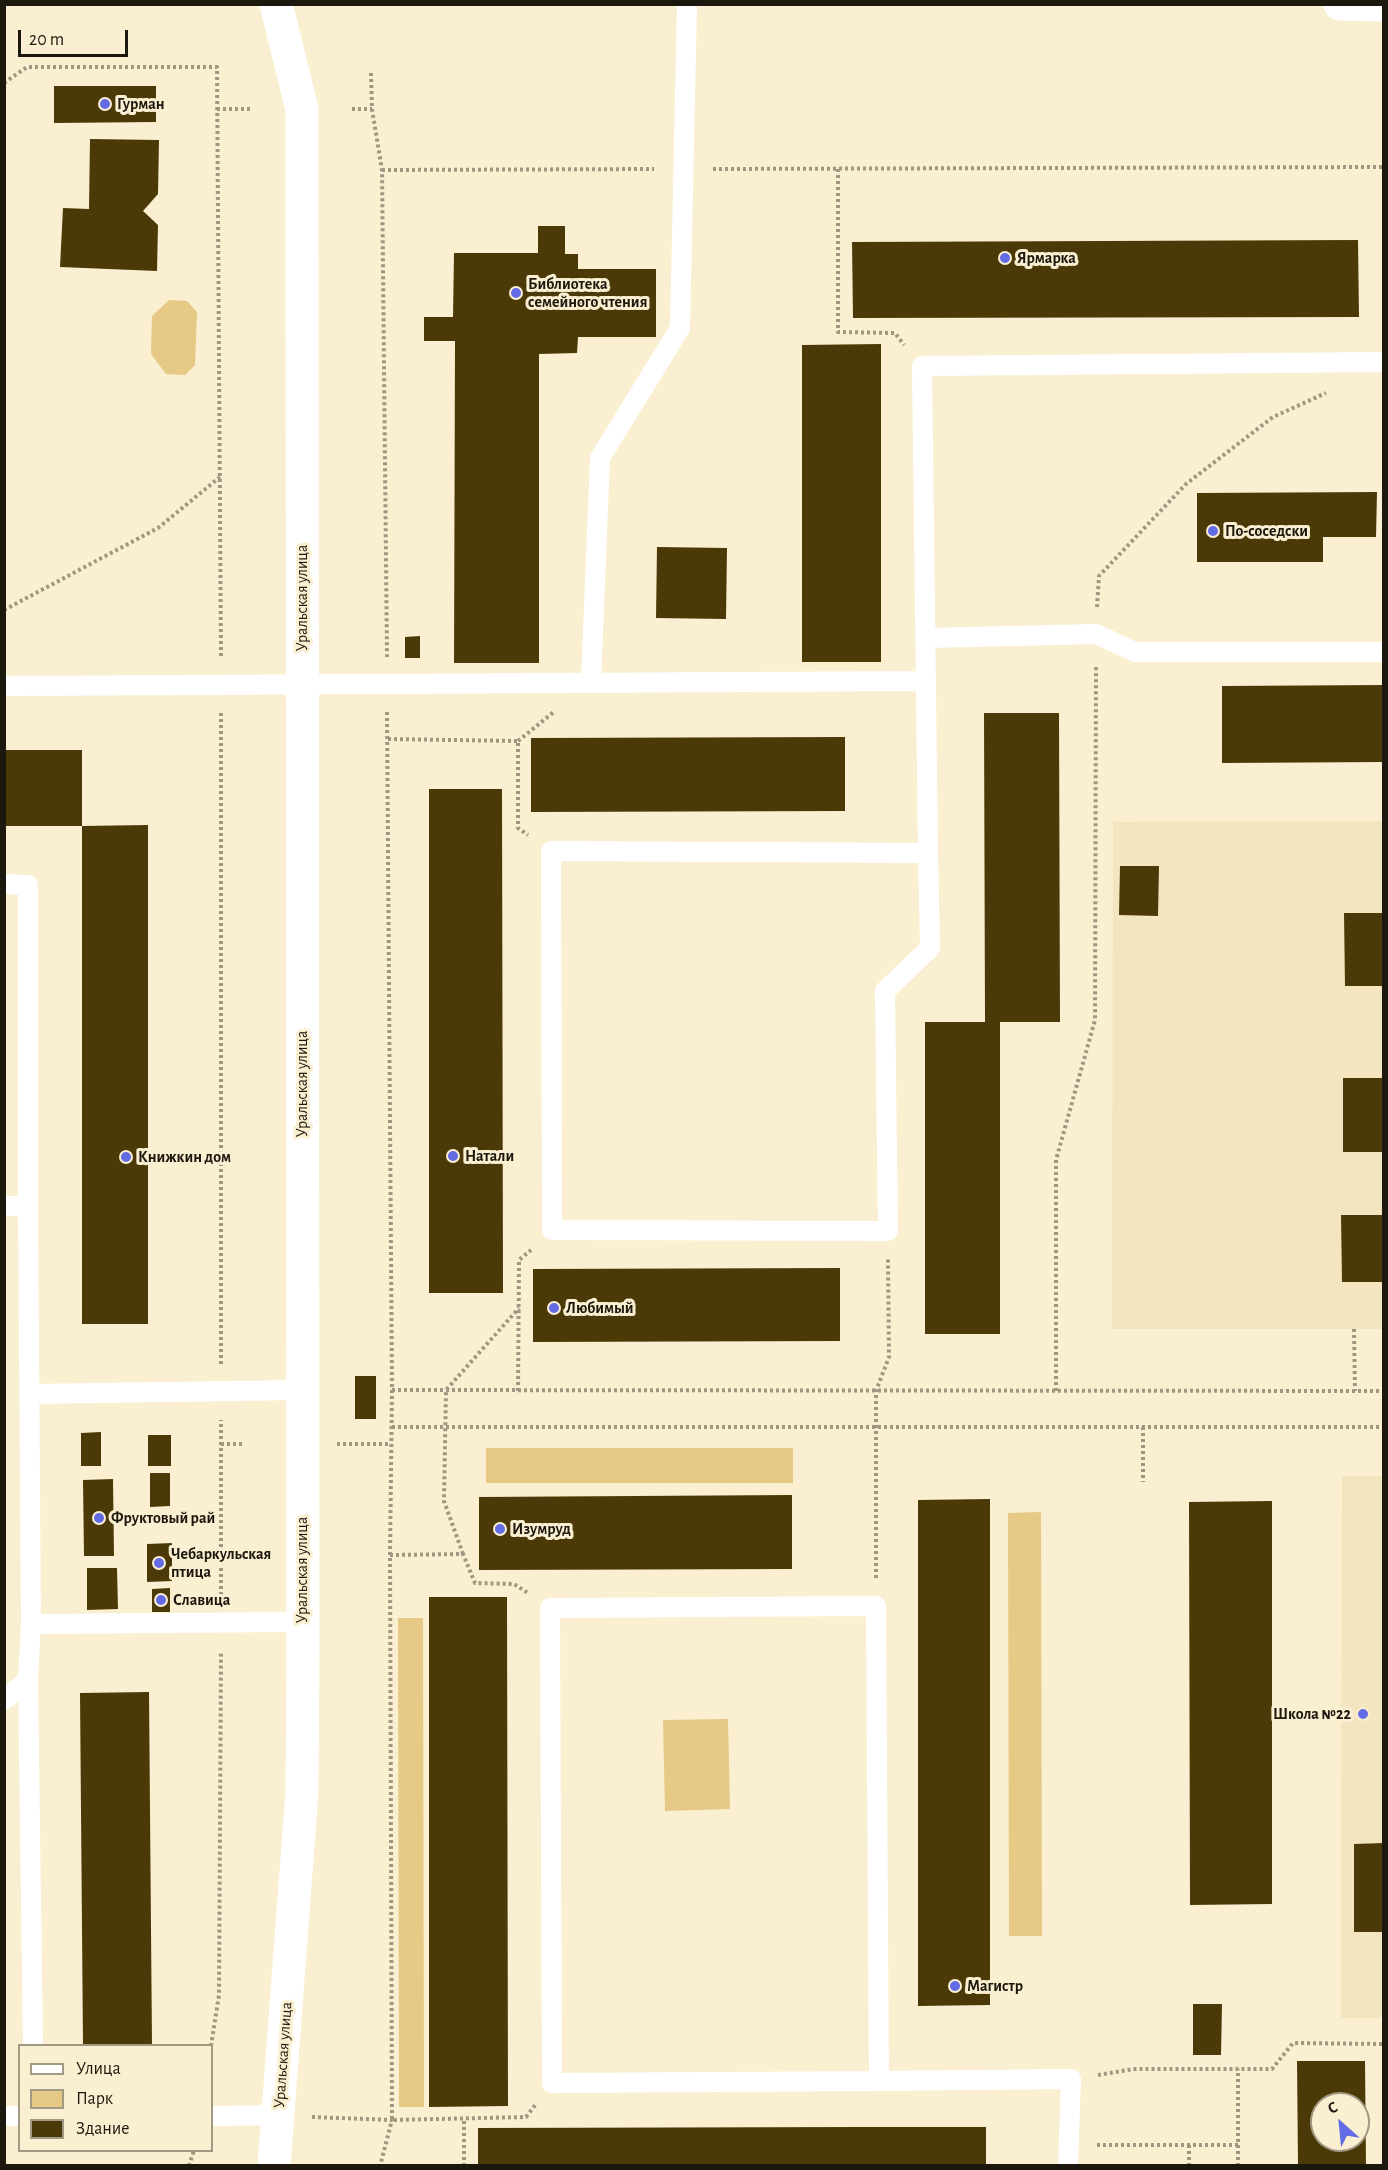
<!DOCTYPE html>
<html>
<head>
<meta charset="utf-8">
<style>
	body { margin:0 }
	#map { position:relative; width:1388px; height:2170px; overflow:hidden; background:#fbefd2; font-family:"Alegreya Sans",sans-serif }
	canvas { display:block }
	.frame { position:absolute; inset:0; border:6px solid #1d180e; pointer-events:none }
	.legend { position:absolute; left:18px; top:2044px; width:195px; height:108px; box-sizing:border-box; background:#fbefd2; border:2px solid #a29984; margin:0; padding:8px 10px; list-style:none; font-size:18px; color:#1d180e }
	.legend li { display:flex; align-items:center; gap:12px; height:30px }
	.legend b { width:30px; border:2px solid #a29984 }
	.north { position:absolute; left:1310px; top:2092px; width:60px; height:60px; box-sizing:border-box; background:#fbefd2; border:2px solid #a29984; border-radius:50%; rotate:333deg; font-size:16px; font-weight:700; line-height:24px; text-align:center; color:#1d180e }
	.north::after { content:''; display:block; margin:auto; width:21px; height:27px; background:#646ce5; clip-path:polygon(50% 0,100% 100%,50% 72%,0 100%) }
	.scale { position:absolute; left:18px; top:30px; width:110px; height:27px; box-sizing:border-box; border:3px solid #1d180e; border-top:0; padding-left:8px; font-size:18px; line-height:21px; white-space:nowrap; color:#1d180e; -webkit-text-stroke:4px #fbefd2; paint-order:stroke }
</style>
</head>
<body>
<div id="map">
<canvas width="1388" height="2170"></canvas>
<div class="frame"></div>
<ul class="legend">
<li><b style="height:8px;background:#fff"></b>Улица</li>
<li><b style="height:16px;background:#e5c984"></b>Парк</li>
<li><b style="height:16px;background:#4b3a07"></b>Здание</li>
</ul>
<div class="north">С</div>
<div class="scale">20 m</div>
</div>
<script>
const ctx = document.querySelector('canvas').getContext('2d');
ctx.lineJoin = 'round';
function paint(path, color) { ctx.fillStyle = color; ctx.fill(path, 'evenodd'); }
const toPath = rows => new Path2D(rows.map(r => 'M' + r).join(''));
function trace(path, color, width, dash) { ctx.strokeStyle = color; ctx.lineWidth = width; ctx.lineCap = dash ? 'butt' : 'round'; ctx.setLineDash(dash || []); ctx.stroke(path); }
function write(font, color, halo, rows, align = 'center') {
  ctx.font = font + ' "Alegreya Sans",sans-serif'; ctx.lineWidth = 6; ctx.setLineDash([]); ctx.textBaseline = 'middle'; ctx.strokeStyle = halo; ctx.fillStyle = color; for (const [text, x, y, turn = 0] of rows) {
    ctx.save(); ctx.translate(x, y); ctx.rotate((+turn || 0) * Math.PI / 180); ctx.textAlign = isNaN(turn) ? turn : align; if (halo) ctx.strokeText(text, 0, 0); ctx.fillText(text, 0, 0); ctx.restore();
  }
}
paint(toPath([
	[1383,821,1383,1329,1112,1329,1113,822],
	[1342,1476,1383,1476,1383,2018,1341,2018]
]), '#f4e5c1');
paint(toPath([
	[169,300,187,301,197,312,195,365,185,375,166,374,151,354,152,316],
	[486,1448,793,1448,793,1483,486,1483],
	[1041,1512,1042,1936,1009,1936,1008,1513],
	[398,1618,423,1618,424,2107,399,2107],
	[728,1719,730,1809,665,1811,663,1720]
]), '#e5c984');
paint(toPath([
	[54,86,156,86,156,122,54,123],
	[90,139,159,140,158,194,143,211,158,225,157,271,60,267,63,208,89,209],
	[538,226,565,226,565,254,578,254,578,269,656,269,656,337,578,337,577,353,539,354,539,663,454,663,455,341,424,341,424,317,453,317,454,253,538,253],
	[1358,240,1359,317,853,318,852,242],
	[881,344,881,662,802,662,802,345],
	[1377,492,1376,537,1323,537,1323,562,1197,562,1197,493],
	[657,547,727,548,726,619,656,618],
	[420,636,420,658,405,658,405,637],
	[1384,685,1384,762,1222,763,1222,686],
	[984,713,1059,713,1060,1022,1000,1022,1000,1334,925,1334,925,1022,985,1022],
	[845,737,845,811,531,812,531,738],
	[4,750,82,750,82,826,4,826],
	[429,789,502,789,503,1293,429,1293],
	[148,825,148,1324,82,1324,82,826],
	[1120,866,1159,866,1158,916,1119,915],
	[1344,913,1384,913,1384,986,1345,986],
	[1343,1078,1384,1078,1384,1152,1343,1152],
	[1341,1215,1384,1215,1384,1282,1342,1282],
	[840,1268,840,1341,533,1342,533,1269],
	[355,1376,376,1376,376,1419,355,1419],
	[101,1432,101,1466,81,1466,81,1433],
	[148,1435,171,1435,171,1466,148,1466],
	[150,1473,170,1473,170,1506,150,1507],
	[113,1479,114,1556,84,1556,83,1480],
	[792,1495,792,1569,479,1570,479,1497],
	[990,1499,990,2005,918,2006,918,1500],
	[1272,1501,1272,1904,1190,1905,1189,1502],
	[172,1543,172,1581,147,1582,147,1544],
	[87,1568,117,1568,118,1609,87,1610],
	[170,1588,170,1612,152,1612,152,1589],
	[429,1597,507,1597,508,2106,429,2107],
	[149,1692,152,2046,83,2046,80,1693],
	[1384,1843,1384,1932,1354,1932,1354,1844],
	[1193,2004,1222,2004,1221,2055,1193,2055],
	[1297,2061,1365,2061,1366,2166,1298,2166],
	[1322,2104,1358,2104,1358,2140,1322,2140],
	[857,2127,986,2127,986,2166,478,2166,478,2128]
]), '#4b3a07');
trace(toPath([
	[371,73,372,109,382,170,387,657],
	[4,83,27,67,217,67,221,656],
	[217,109,253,109],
	[352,109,372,109],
	[713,169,1384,167],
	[838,169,838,332,895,333,904,345],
	[382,170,654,169],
	[1097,607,1099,576,1186,484,1273,417,1326,393],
	[4,610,158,528,220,477],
	[387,712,392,1390,390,1555,392,2120,526,2117,536,2104],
	[388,739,518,741,518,828,528,835],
	[518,741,555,711],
	[1354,1329,1355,1391],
	[221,1364,221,712],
	[392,1390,1384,1391],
	[518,1391,519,1260,531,1250],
	[1056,1391,1056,1160,1095,1020,1096,665],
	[392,1427,1384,1427],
	[1143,1427,1143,1482],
	[221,1444,243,1444],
	[337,1444,391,1444],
	[463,1554,444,1501,446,1390,519,1308],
	[390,1555,463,1554,475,1583,514,1584,528,1593],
	[876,1578,876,1391,889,1357,888,1258],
	[221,1595,221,1420],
	[211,2046,219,1995,221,1651],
	[1098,2075,1133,2069,1272,2069,1293,2043,1384,2044],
	[312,2117,392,2120,380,2166],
	[1097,2145,1238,2145],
	[1189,2145,1189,2166],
	[189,2166,194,2150],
	[464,2166,464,2119],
	[1238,2166,1238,2069]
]), '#a09782', 4, [3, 3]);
trace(toPath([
	[925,638,1096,634,1135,652,1384,652],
	[591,682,600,458,680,328,687,4],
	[4,686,926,681],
	[928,853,551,851,552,1230,888,1231,885,991,930,948,928,853,922,366,1384,362],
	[4,884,28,885,28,1206],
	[4,1206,28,1206,31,1624,302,1622],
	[29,1394,302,1390],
	[31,1624,28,1680,33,2046],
	[4,1700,28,1680],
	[879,2081,876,1606,550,1608,552,2083,879,2081,1071,2079,1068,2166],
	[4,2116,20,2116],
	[212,2116,278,2115]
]), '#fff', 20);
trace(toPath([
	[1340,4,1384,5],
	[274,2166,302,1792,303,1647,302,109,276,4]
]), '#fff', 33);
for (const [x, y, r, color] of [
	[105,104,6,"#646ce5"],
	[1005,258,6,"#646ce5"],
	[516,293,6,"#646ce5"],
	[1213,531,6,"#646ce5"],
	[453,1156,6,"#646ce5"],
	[126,1157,6,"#646ce5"],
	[554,1308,6,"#646ce5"],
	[99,1518,6,"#646ce5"],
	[500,1529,6,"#646ce5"],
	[159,1563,6,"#646ce5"],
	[161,1600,6,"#646ce5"],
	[1363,1714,6,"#646ce5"],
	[955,1986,6,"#646ce5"]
]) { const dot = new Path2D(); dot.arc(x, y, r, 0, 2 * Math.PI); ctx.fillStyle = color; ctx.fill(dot); trace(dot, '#fbefd2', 2); }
write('bold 16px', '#1d180e', '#fbefd2', [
	["Гурман",117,104],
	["Ярмарка",1017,258],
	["Библиотека",528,284],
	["семейного чтения",528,302],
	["По-соседски",1225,531],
	["Натали",465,1156],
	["Книжкин дом",138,1157],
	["Любимый",566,1308],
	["Фруктовый рай",111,1518],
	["Изумруд",512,1529],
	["Чебаркульская",171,1554],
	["птица",171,1572],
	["Славица",173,1600],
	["Школа №22",1351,1714,"right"],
	["Магистр",967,1986]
], 'left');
write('16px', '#1d180e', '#fbefd2', [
	["Уральская улица",302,598,-90],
	["Уральская улица",302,1084,-90],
	["Уральская улица",302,1570,-90],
	["Уральская улица",283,2055,-86]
]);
</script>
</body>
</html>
